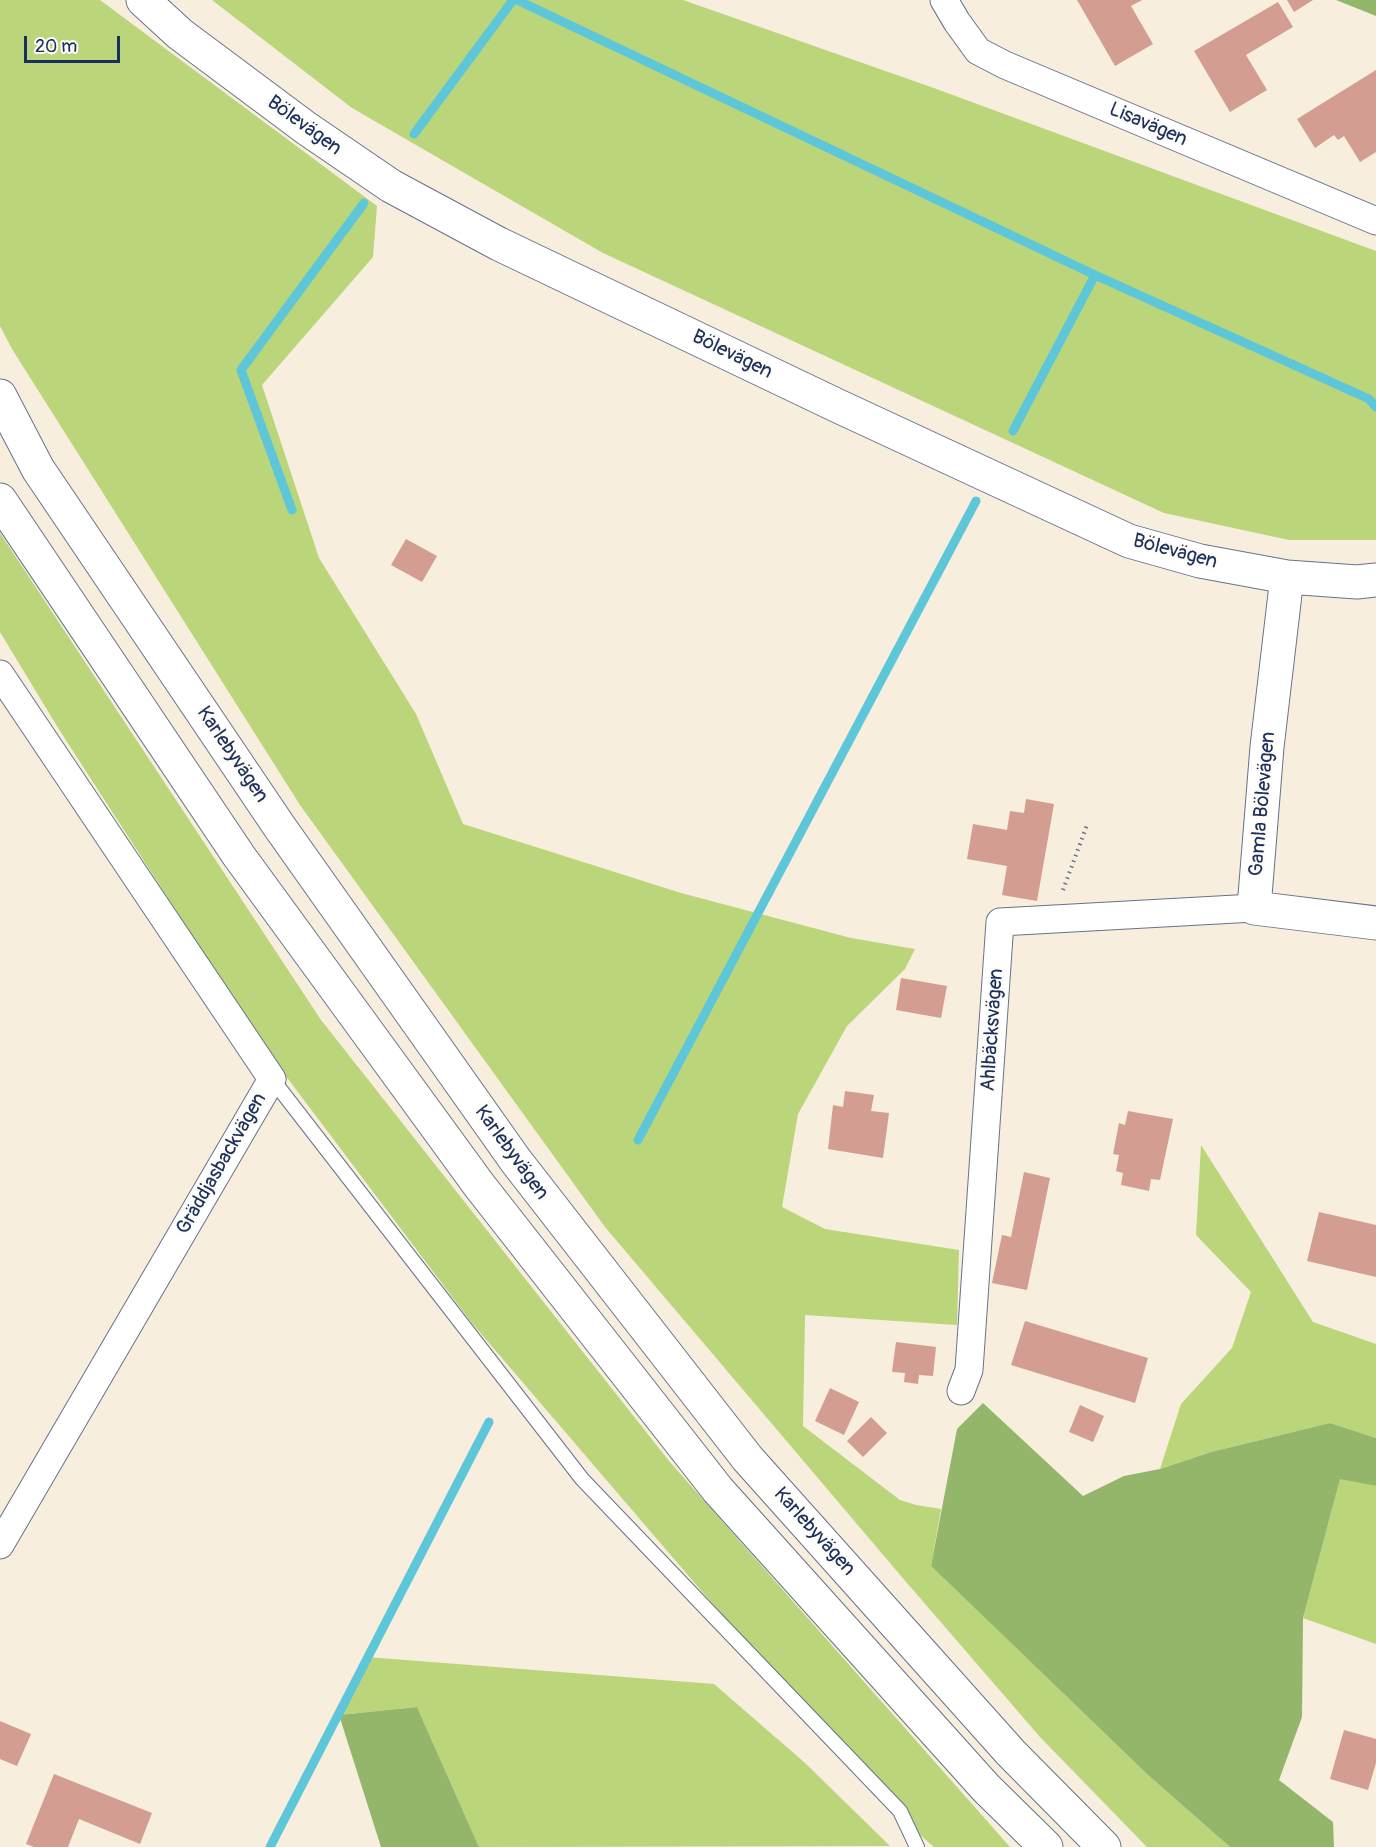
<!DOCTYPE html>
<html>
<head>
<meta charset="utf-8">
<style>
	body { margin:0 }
	#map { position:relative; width:1376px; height:1847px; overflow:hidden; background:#f7eedd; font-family:Pangolin,sans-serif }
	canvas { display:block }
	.scale { position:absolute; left:24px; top:36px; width:96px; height:27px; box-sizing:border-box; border:3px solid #1b2f5e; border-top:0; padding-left:8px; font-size:18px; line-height:21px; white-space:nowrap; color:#1b2f5e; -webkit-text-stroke:4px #fdfcf7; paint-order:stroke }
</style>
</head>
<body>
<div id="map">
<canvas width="1376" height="1847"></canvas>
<div class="scale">20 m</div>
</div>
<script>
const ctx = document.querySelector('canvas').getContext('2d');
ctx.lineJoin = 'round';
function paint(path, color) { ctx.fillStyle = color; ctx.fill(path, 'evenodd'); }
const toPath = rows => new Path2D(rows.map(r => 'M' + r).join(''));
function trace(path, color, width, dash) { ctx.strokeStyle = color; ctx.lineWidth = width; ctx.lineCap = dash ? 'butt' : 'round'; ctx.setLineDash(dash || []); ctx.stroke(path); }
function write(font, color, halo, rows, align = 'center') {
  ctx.font = font + ' Pangolin,sans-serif'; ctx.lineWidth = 5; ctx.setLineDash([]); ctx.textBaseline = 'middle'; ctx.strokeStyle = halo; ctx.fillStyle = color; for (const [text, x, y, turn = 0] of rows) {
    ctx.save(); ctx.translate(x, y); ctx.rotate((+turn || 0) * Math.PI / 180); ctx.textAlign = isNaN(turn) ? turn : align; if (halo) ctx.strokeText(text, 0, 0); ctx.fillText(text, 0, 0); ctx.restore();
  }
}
paint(toPath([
	[0,0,100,0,377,206,373,257,262,385,319,558,416,714,463,824,681,893,851,938,915,949,905,969,847,1026,798,1114,782,1207,825,1229,959,1250,957,1325,805,1315,803,1426,900,1500,916,1505,941,1509,931,1566,1148,1775,1230,1847,1147,1847,1040,1737,901,1576,605,1227,300,805,12,349,0,326],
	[212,0,683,0,931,87,1376,251,1376,540,1289,540,1164,513,603,253,352,108],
	[0,533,321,1020,669,1461,1010,1847,934,1847,884,1804,471,1322,264,1047,60,731,0,632],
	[1201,1145,1313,1322,1376,1344,1376,1438,1330,1423,1211,1452,1160,1469,1181,1404,1232,1348,1251,1292,1196,1235],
	[1340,1478,1376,1486,1376,1644,1303,1618],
	[367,1657,714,1684,804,1762,890,1846,479,1847,417,1707,339,1715]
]), '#bad57a');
paint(toPath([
	[1336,0,1376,0,1376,16],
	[983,1403,1083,1496,1124,1476,1160,1469,1211,1452,1330,1423,1376,1438,1376,1486,1340,1479,1303,1618,1302,1717,1279,1780,1333,1822,1334,1847,1230,1847,1148,1775,931,1566,957,1429],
	[417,1707,479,1847,381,1847,339,1715]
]), '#93b66a');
trace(toPath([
	[517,0,1095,275,1369,399,1376,407],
	[414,134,513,0],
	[1013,431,1095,275],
	[292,510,241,370,364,203],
	[638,1140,976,501],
	[270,1847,489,1422]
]), '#5dc6d9', 9);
paint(toPath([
	[1077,0,1142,0,1131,6,1153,44,1115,66],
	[1287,0,1313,0,1294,12],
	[1278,2,1293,27,1246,55,1267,90,1230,112,1194,51],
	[1376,70,1376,152,1360,162,1344,136,1338,140,1334,135,1315,148,1297,119],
	[406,539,437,556,422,582,391,565],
	[1026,799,1054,804,1037,901,1002,895,1007,866,967,859,973,824,1007,830,1010,811,1024,813],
	[901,978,947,986,941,1018,896,1010],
	[845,1091,874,1095,871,1111,889,1113,883,1158,828,1149,833,1105,843,1107],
	[1128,1111,1173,1119,1160,1180,1151,1179,1149,1191,1121,1185,1123,1173,1116,1171,1119,1155,1113,1154,1119,1123,1125,1125],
	[1024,1172,1050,1178,1027,1290,992,1283,1002,1235,1011,1237],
	[1319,1212,1376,1225,1376,1277,1307,1261],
	[1025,1321,1148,1358,1135,1403,1011,1365],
	[896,1342,936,1347,933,1376,919,1375,918,1384,904,1382,905,1373,892,1372],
	[830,1388,859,1402,844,1435,815,1421],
	[1080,1405,1104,1416,1093,1442,1069,1432],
	[871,1417,887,1433,863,1457,847,1441],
	[0,1721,31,1734,17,1766,0,1759],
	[1344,1730,1376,1739,1376,1763,1368,1790,1330,1779],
	[54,1774,152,1813,140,1844,79,1819,68,1847,34,1847,26,1844]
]), '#d39e91');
const lane = toPath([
	[272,1079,582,1479,900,1811,917,1847]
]);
const street = toPath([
	[944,0,957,22,978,51,1005,65,1376,221],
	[0,674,272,1079,0,1545],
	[961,1391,969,1370,1000,922,1254,908]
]);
const secondary = toPath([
	[143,0,180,34,306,128,391,186,499,244,838,406,1129,541,1200,561,1287,577,1357,582,1376,580],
	[1287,577,1267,747,1254,908,1376,923]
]);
const highway = toPath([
	[0,396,38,469,279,826,516,1161,748,1459,1011,1753,1104,1847],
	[0,500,239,856,479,1185,718,1490,986,1788,1046,1847]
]);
trace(lane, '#68728a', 16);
trace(street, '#68728a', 29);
trace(secondary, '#68728a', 35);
trace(highway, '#68728a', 35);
trace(toPath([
	[1063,890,1087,825]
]), '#68728a', 4, [1.5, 4.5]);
trace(lane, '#fff', 14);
trace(street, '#fff', 27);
trace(secondary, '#fff', 33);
trace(highway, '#fff', 33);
write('20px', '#1b2f5e', '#fdfcf7', [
	["Lisavägen",1148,125,23],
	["Bölevägen",304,126,36],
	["Bölevägen",732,355,26],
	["Bölevägen",1175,552,15],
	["Karlebyvägen",232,755,56],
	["Gamla Bölevägen",1263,804,-85],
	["Ahlbäcksvägen",993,1030,-86],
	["Karlebyvägen",511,1153,54],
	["Gräddjasbackvägen",222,1164,-60],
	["Karlebyvägen",814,1532,48]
]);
</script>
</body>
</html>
